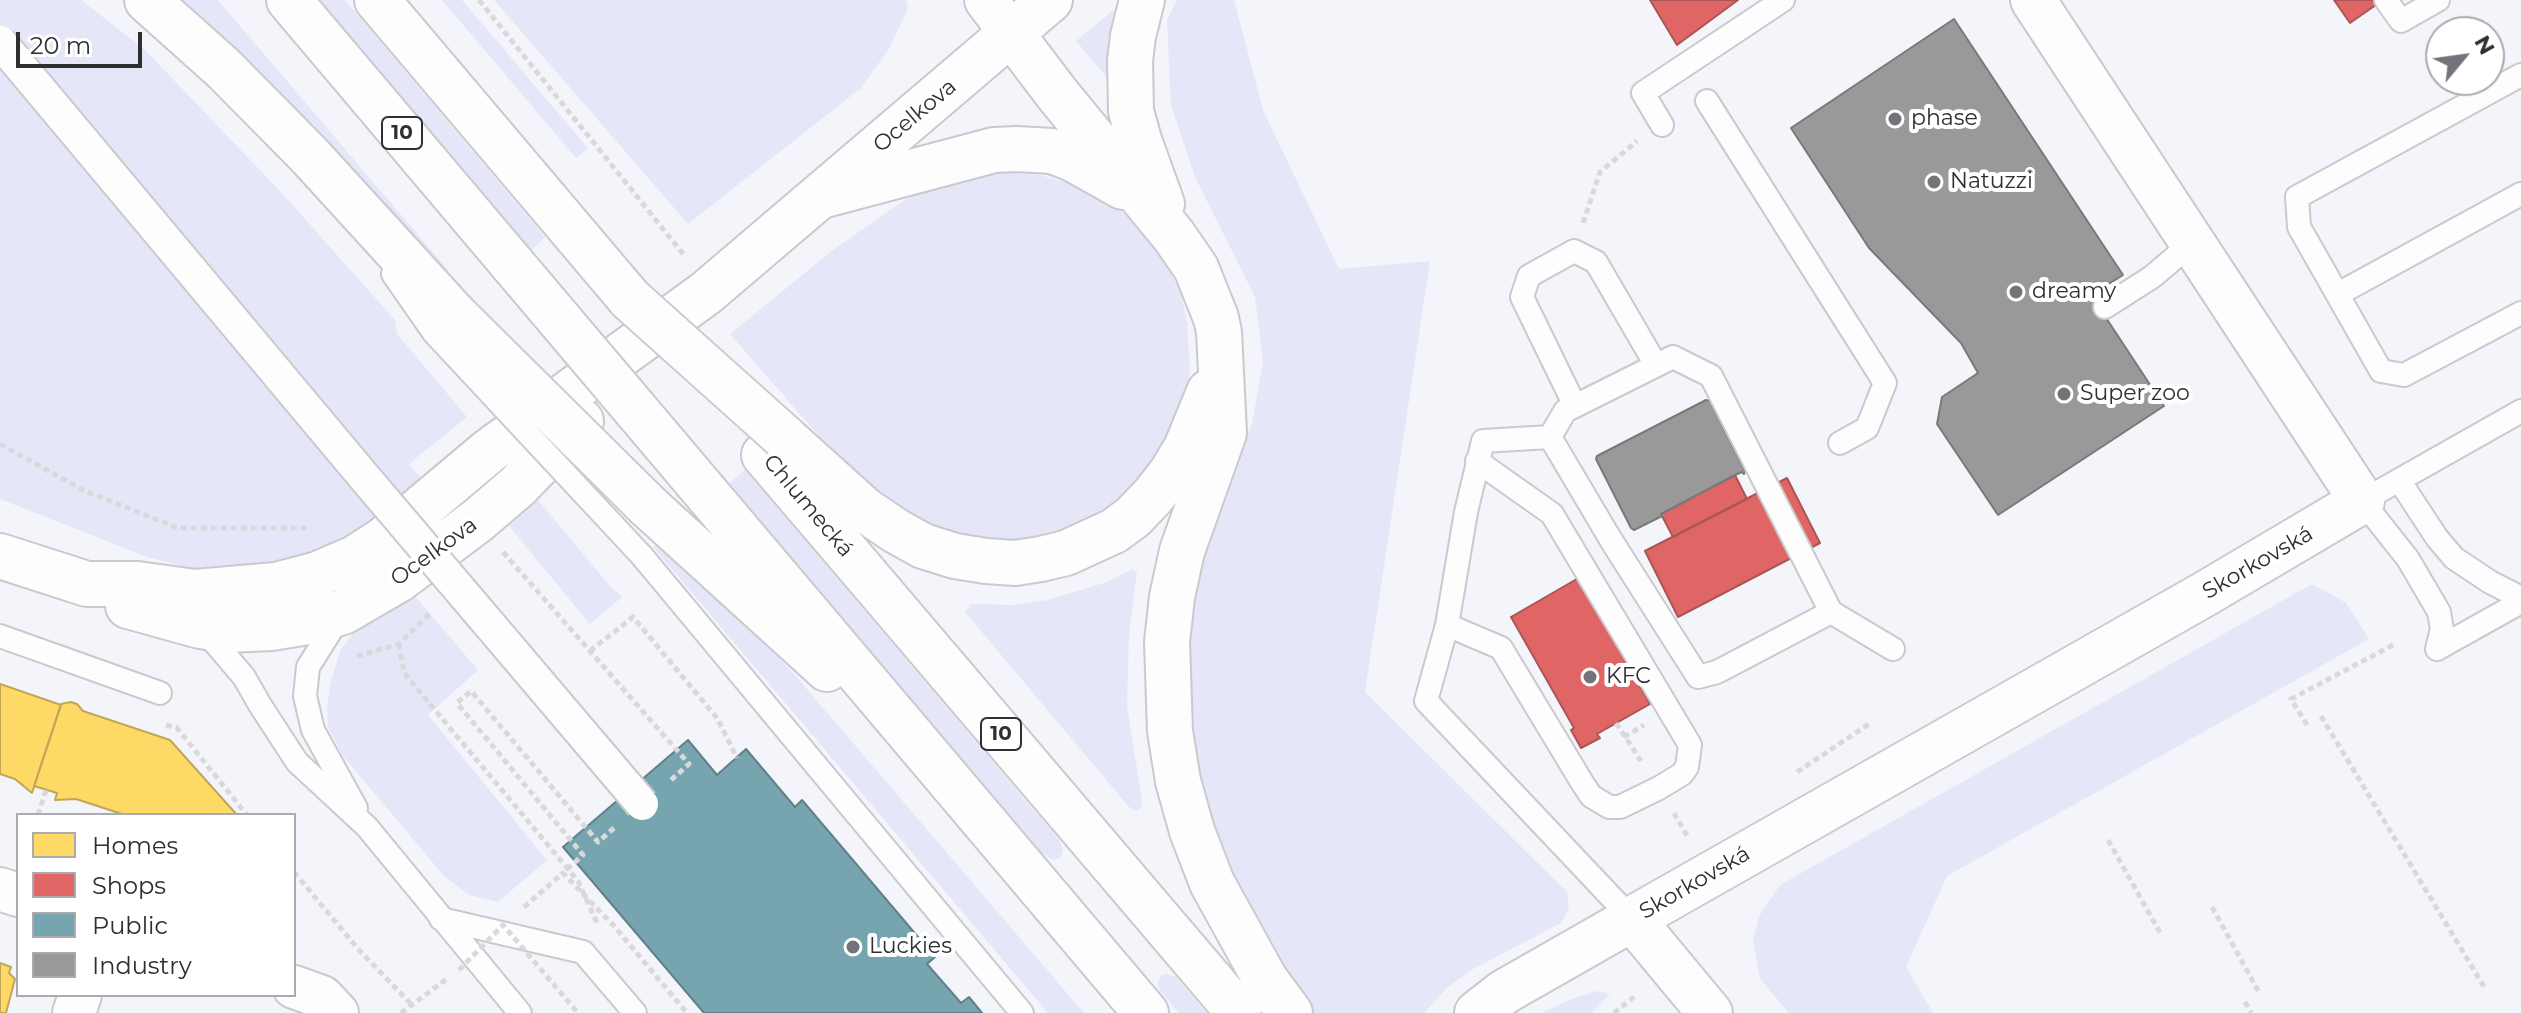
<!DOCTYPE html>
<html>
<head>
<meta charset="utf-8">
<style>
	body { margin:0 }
	#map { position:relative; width:2521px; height:1013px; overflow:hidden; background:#f4f4fb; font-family:Montserrat,sans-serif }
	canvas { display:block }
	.legend { position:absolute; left:16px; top:813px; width:280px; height:184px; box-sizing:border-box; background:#fff; border:2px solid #ababad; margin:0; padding:10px 14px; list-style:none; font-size:24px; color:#2e2e33 }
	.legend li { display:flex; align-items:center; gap:16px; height:40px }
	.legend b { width:40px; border:2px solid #ababad }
	.north { position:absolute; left:2425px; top:16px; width:80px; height:80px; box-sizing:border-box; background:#fff; border:2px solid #ababad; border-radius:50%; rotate:61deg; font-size:22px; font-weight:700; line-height:32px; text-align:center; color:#2e2e33 }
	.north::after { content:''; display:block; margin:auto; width:28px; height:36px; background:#737379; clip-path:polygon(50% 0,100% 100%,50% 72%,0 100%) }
	.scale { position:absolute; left:16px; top:32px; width:126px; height:36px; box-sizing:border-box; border:4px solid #2e2e33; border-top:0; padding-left:10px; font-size:24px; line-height:28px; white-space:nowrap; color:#2e2e33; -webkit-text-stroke:6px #fff; paint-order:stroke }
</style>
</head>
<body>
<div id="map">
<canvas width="2521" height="1013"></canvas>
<ul class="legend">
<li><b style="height:22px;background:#ffd966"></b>Homes</li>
<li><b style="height:22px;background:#e06666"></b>Shops</li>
<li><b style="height:22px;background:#76a5af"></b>Public</li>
<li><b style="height:22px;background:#999"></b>Industry</li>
</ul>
<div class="north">N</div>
<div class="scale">20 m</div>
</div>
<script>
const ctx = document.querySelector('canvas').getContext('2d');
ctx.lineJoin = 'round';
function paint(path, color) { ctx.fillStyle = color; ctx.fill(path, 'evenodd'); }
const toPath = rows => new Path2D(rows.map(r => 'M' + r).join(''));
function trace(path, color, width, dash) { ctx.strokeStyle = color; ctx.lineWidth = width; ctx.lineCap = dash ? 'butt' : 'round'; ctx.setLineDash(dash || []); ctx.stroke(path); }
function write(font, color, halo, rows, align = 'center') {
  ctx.font = font + ' Montserrat,sans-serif'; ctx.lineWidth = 8; ctx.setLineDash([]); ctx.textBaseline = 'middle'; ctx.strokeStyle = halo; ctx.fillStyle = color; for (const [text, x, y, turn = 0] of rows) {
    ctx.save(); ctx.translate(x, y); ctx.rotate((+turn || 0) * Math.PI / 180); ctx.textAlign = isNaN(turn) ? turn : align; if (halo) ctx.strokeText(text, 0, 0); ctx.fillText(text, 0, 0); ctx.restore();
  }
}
paint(toPath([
	[0,0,81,0,144,49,280,191,395,320,397,334,467,417,409,464,427,485,361,533,281,566,199,570,147,557,0,499],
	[177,0,218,0,448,270,443,275],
	[318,0,345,0,545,237,531,251],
	[442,0,462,0,588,148,576,158],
	[494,0,906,0,908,8,889,49,861,88,688,224],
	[1177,0,1234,0,1263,110,1339,269,1430,261,1365,692,1567,892,1569,908,1561,923,1473,969,1448,987,1424,1013,1310,1013,1239,896,1196,791,1182,679,1204,528,1252,424,1263,361,1255,297,1195,177,1171,105,1167,20],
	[1113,10,1117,14,1109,74,1105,75,1076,41],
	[997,171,1040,175,1088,189,1127,216,1155,247,1180,290,1187,322,1190,367,1187,398,1152,476,1095,522,1019,544,937,534,859,482,730,334,833,250,906,199,951,182],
	[745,470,1060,841,1063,851,1060,858,1053,860,1042,853,728,484],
	[538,500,609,585,622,597,590,624,509,526],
	[661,541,735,612,794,674,1084,1013,1048,1013,653,547],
	[1132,569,1137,572,1129,633,1127,706,1142,800,1142,806,1137,811,1129,807,965,612,971,604,1014,605,1048,600,1107,582],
	[2312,584,2346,603,2369,639,1947,876,1906,967,1933,1013,1789,1013,1760,979,1753,941,1759,916,1780,885],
	[414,595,478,670,428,715,547,860,498,902,469,895,444,876,343,756,328,727,327,708,330,684,341,649,353,634],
	[1165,974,1176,977,1207,1013,1179,1013,1162,993,1157,984,1161,976],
	[1597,991,1610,994,1591,1013,1542,1013,1569,1000]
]), '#e6e6f9');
const homes = toPath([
	[0,684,61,705,32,793,15,779,0,774,0,684],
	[71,702,77,704,83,711,170,740,237,815,125,815,76,799,55,800,57,793,34,786,61,704,71,702],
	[0,963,11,967,9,973,15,979,6,1013,0,1013,0,963]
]);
paint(homes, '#ffd966');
trace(homes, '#c0a657', 2);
const shops = toPath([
	[1650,0,1738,0,1677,45,1650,0],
	[2334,0,2383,0,2350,23,2334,0],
	[1735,475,1747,499,1673,537,1661,514,1735,475],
	[1787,478,1820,543,1678,617,1645,551,1787,478],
	[1582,576,1623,648,1619,650,1650,704,1597,734,1600,738,1581,748,1571,730,1574,728,1511,617,1582,576]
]);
paint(shops, '#e06666');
trace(shops, '#ab5557', 2);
const public = toPath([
	[688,740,717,775,746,749,795,807,802,800,935,957,927,964,961,1003,969,997,982,1013,704,1013,563,847,688,740]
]);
paint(public, '#76a5af');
trace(public, '#60818a', 2);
const industry = toPath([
	[1954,19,2123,275,2091,295,2164,406,1998,515,1937,424,1942,397,1978,373,1961,343,1869,248,1791,128,1954,19],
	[1706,400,1710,401,1745,471,1744,474,1742,472,1735,475,1661,514,1662,516,1634,530,1631,528,1596,459,1597,456,1706,400]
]);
paint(industry, '#999');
trace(industry, '#79797a', 2);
const service = toPath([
	[2386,0,2401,21,2438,0],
	[2521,75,2297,197,2299,227,2381,371,2404,375,2521,313],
	[1707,101,1885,383,1867,428,1840,443],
	[1662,125,1643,93,1783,0],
	[393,274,434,333],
	[2338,294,2521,194],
	[2105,307,2152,277,2192,243],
	[1575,406,1522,297,1529,276,1574,251,1596,262,1656,365],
	[1550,437,1565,411,1673,357,1711,376,1831,612],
	[2399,480,2437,538,2454,558,2490,582,2521,598],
	[642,556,1022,1013],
	[340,616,308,667,305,696,313,730,356,808],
	[1447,625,1501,648,1583,784,1591,796,1601,802,1609,807,1620,807,1659,788,1682,774,1687,767,1690,745,1552,514,1477,461],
	[204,630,244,677,260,705,297,762,367,827,520,1013],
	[0,636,160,693],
	[2437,649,2442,629,2439,612,2408,559,2362,501,2521,411],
	[2437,649,2521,602],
	[441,919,583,952,635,1013],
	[1632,919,1426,701,1447,625,1466,512,1483,441,1550,437,1611,540,1698,677,1717,672,1831,612,1893,649]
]);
const minor = toPath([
	[986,0,1011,33],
	[0,889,18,895],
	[294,987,322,997,337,1013],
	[74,1013,80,995]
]);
const tertiary = toPath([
	[0,556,87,584,137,584,195,592,276,585,318,574,355,558,383,540,489,451,706,293,1050,0],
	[128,606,200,626,227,630,271,628,308,622,343,612,398,580,477,521,518,486,581,421],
	[1710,1013,1632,919,2203,595,2362,501,2033,0]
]);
const primary = toPath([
	[147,0,223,68,309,155,455,315],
	[289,0,514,266],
	[377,0,630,299],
	[1142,0,1133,36,1130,61,1131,111,1139,140,1162,204],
	[1011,33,1058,95,1174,236,1196,268,1216,318,1219,332,1224,433,1182,551,1172,597,1167,642,1170,731,1178,781,1192,831,1212,883,1265,979,1290,1013],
	[821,196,994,150,1017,149,1052,151,1073,159,1123,187],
	[652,429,1146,1013],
	[784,437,865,510,896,531,923,546,955,556,986,561,1015,563,1041,559,1066,553,1114,531,1133,517,1153,496,1171,473,1186,448,1209,392],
	[764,455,1239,1013],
	[648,506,827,669],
	[1477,1013,1504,992,1632,919]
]);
trace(service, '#c9c9ce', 26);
trace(minor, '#c9c9ce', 46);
trace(tertiary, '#c9c9ce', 48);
trace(primary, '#c9c9ce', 48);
trace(toPath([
	[479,0,684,255],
	[1583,223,1600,172,1637,141],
	[0,444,85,491,178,528,308,528],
	[503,552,689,764,671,780],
	[399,644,404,673,578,881,597,923],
	[590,651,633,617,717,718,737,758],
	[357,656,399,644,429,614],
	[2321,716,2486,990],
	[1616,723,1641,761],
	[166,725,177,728,247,815],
	[2307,725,2291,699,2395,644],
	[1624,737,1644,725],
	[1797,772,1872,722],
	[1674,813,1689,839],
	[38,815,46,790],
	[2108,840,2162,936],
	[294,872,359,950,412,1005],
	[524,907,563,873],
	[2212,907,2260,994],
	[2245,1002,2251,1013],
	[401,1013,448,978],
	[1614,1013,1635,996]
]), '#d9d9dc', 5, [6, 4]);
trace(service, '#fdfdfe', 22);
trace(minor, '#fdfdfe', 42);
trace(tertiary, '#fdfdfe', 44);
trace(primary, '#fdfdfe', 44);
const serviceBridge = toPath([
	[434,333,642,556]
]);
const pedestrianBridge = toPath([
	[0,42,365,478,642,804]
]);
const primaryBridge = toPath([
	[514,266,652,429],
	[630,299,784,437],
	[455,315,648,506]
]);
trace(serviceBridge, '#c9c9ce', 26, []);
trace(pedestrianBridge, '#c9c9ce', 36, []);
trace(primaryBridge, '#c9c9ce', 48, []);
trace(toPath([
	[614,828,598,842,471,691,457,703,583,855,563,873,614,926,687,1013],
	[459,970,503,925,578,1013]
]), '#d9d9dc', 5, [6, 4]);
trace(serviceBridge, '#fdfdfe', 22);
trace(pedestrianBridge, '#fdfdfe', 32);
trace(primaryBridge, '#fdfdfe', 44);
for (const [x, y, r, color] of [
	[1895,119,8,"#737379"],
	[1934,182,8,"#737379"],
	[2016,292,8,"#737379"],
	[2064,394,8,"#737379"],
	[1590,677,8,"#737379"],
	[853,947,8,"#737379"]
]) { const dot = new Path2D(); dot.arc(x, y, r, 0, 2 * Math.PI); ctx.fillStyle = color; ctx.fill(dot); trace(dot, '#fff', 3); }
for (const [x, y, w] of [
	[402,133,40],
	[1001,734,40]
]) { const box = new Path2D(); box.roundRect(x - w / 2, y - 16, w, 32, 6); ctx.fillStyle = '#fff'; ctx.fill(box); trace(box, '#2e2e33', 2); }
write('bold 20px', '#2e2e33', null, [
	["10",402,133],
	["10",1001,734]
]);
write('22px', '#2e2e33', '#fff', [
	["Ocelkova",915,116,-40],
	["Chlumecká",808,506,50],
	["Ocelkova",434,552,-36],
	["Skorkovská",2258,563,-30],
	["Skorkovská",1695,883,-30]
]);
write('22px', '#2e2e33', '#fff', [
	["phase",1911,119],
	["Natuzzi",1950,182],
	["dreamy",2032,292],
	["Super zoo",2080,394],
	["KFC",1606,677],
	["Luckies",869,947]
], 'left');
</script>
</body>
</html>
